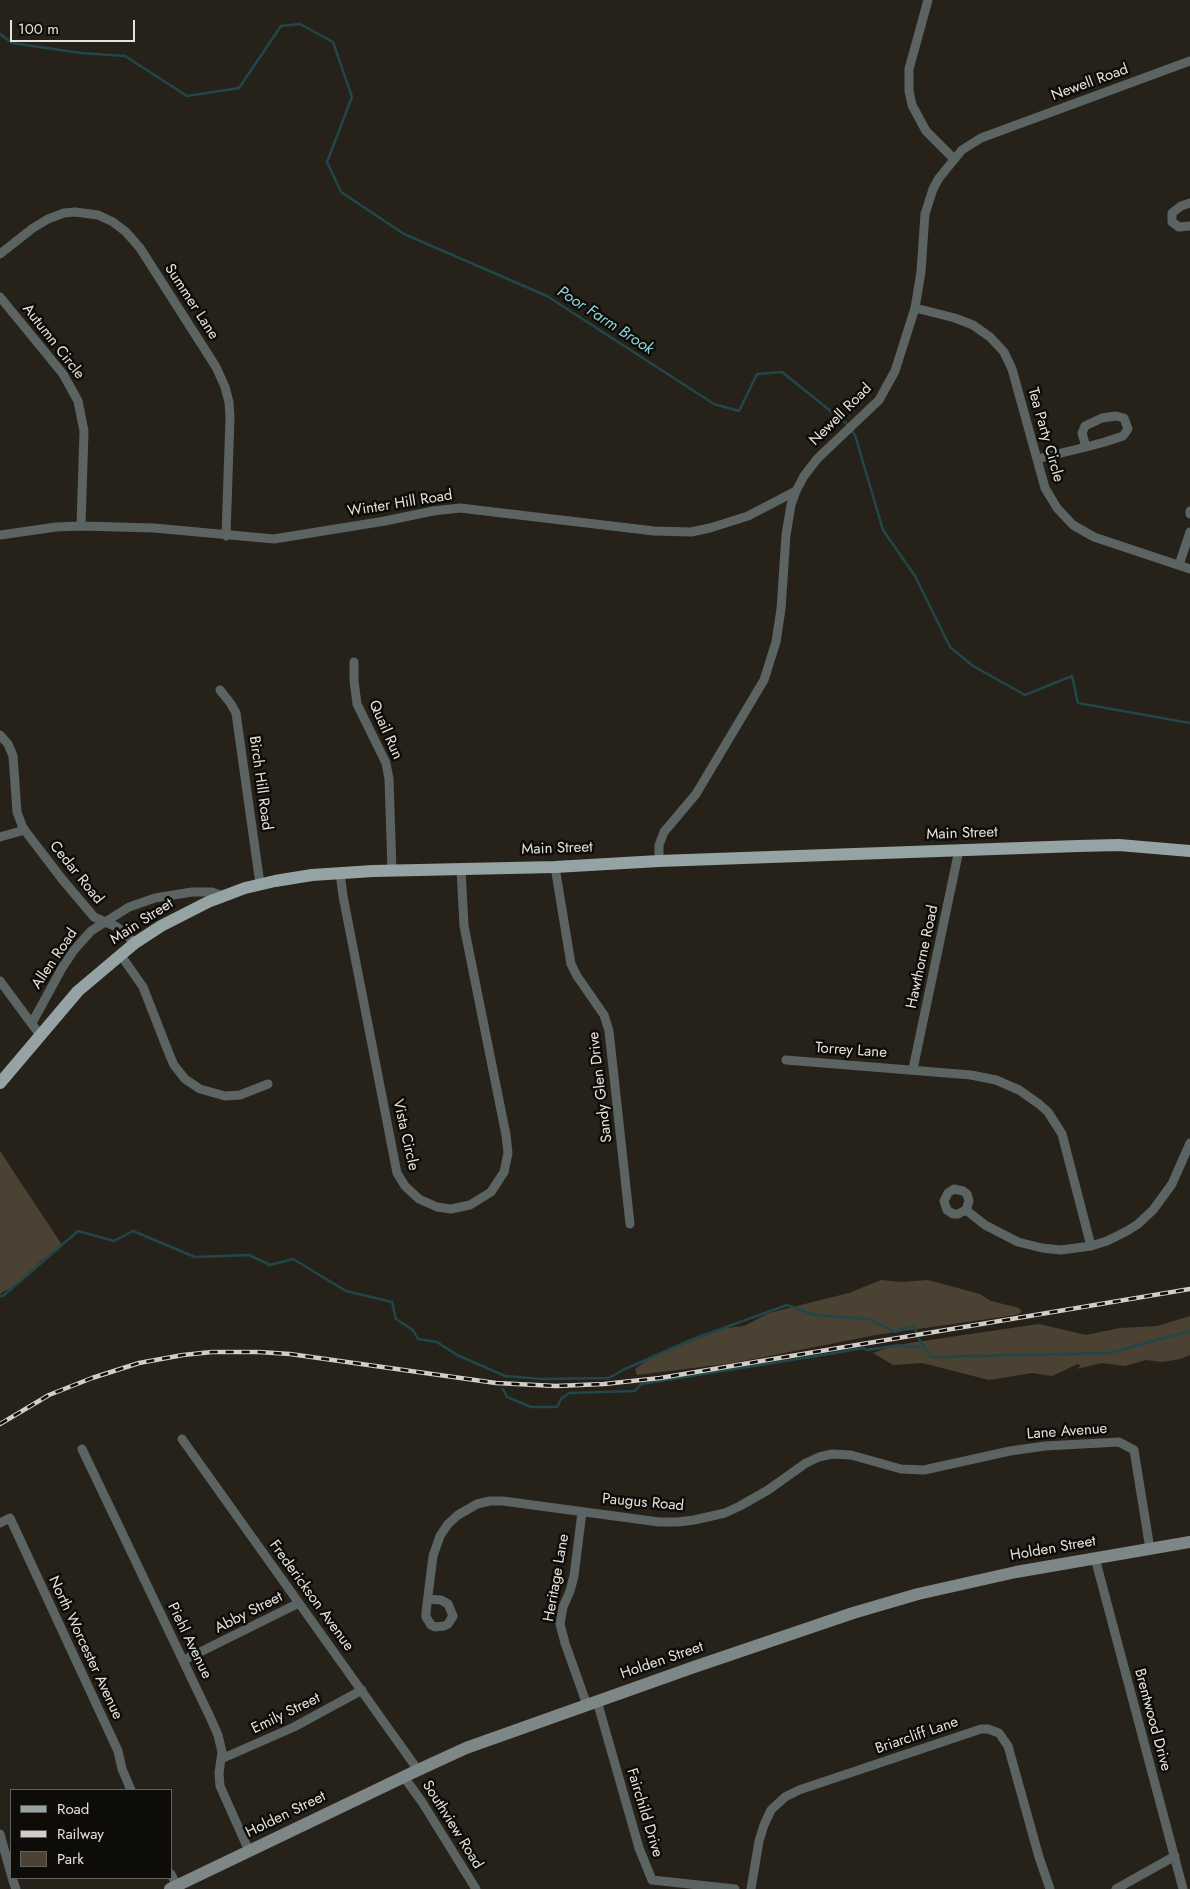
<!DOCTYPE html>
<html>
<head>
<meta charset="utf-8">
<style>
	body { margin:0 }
	#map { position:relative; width:1190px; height:1889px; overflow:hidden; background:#272219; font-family:Jost,sans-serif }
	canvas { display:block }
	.legend { position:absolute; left:10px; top:1789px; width:162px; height:90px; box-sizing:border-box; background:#0e0c08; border:1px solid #64625d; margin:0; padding:6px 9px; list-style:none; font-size:15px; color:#e6e2dd }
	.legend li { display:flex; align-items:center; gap:10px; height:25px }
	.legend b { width:25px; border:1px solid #64625d }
	.scale { position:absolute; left:10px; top:20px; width:125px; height:22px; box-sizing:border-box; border:2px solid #e6e2dd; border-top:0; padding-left:6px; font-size:15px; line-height:18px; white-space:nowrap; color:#e6e2dd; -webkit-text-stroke:4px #0e0c08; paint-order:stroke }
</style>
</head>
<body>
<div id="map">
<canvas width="1190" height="1889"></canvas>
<ul class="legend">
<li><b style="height:6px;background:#96a3a4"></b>Road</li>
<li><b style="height:6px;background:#d1cdc7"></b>Railway</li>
<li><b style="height:14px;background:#4b4233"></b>Park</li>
</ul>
<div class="scale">100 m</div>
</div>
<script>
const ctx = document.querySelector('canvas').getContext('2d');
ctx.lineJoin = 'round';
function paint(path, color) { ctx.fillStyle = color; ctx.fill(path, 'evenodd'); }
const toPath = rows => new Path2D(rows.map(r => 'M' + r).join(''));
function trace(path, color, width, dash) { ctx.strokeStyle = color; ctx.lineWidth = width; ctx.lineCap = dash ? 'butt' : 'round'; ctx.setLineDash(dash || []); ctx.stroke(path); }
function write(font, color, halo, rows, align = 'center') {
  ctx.font = font + ' Jost,sans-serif'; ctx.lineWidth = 5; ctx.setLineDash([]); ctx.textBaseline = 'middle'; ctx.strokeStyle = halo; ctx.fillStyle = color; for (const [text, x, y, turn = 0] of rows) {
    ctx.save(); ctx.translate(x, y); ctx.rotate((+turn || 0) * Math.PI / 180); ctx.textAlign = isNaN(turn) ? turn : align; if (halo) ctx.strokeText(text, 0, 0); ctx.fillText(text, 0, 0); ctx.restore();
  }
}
paint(toPath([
	[0,1151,62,1245,41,1261,16,1285,0,1294],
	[881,1280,901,1282,928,1280,980,1294,991,1301,1019,1308,1022,1312,1016,1315,876,1335,733,1363,637,1375,635,1369,654,1355,727,1328,744,1326,769,1313,849,1293],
	[1190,1316,1190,1355,1181,1359,1162,1362,1146,1360,1125,1366,1102,1363,1076,1369,1081,1366,1078,1364,1052,1376,1032,1373,989,1380,922,1363,893,1365,873,1353,892,1346,916,1342,1039,1324,1086,1335,1120,1328,1157,1326]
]), '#4b4233');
trace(toPath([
	[0,34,12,43,81,53,125,56,187,96,239,88,281,26,300,24,333,42,352,97,327,162,341,192,404,234,547,296,714,404,739,411,757,374,782,372,848,425],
	[851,430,855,435,883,530,915,576,950,647,973,666,1025,695,1072,676,1078,703,1190,723],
	[0,1296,3,1296,78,1231,114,1241,133,1231,195,1257,249,1255,270,1265,293,1259,346,1291,392,1302,396,1319,413,1330,418,1339,437,1342,457,1355,505,1376,542,1379,609,1378,623,1370,693,1339,787,1305,815,1315,869,1319,895,1332,913,1326,916,1331],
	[919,1339,931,1357,1110,1353,1190,1331],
	[503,1389,507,1397,531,1407,557,1407,561,1399,569,1393,635,1391,641,1384,835,1353,863,1348,867,1350,899,1345,903,1347,924,1347]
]), '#20474a', 2.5);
trace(toPath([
	[928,0,909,69,909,91,912,105,926,131,953,158],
	[1190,203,1181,206,1172,213,1172,222,1179,227,1190,226],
	[0,254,33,228,48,219,64,213,75,212,98,215,113,222,126,232,140,248,216,367,225,387,229,402,230,417,226,536],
	[0,297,63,374,78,401,84,431,81,526],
	[915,308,955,318,973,325,990,337,1004,352,1012,369,1045,488,1057,508,1073,525,1094,537,1190,569],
	[1037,459,1045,457,1086,447,1105,442,1123,436,1128,429,1124,418,1116,416,1102,418,1085,426,1082,433,1086,447],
	[1190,511,1190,514],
	[0,535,56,527,81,526,154,528,274,539,385,521,433,511,460,508,654,531,691,532,710,528,748,516,796,491],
	[1179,565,1190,532],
	[354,662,354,681,357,704,386,763,389,779,392,870],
	[220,690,231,704,236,713,260,884],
	[0,735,8,744,13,756,17,812,23,828,62,879,94,917,117,927,135,943],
	[0,837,25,830],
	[659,861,659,845,664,832,696,794,764,680,776,642,781,609,786,535,791,505,796,491,804,476,817,459,879,400,895,371,915,308,921,272,925,214,933,189,939,178,962,150,981,138,1190,61],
	[555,867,571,964,577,976,604,1015,609,1031,630,1224],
	[340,873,343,896,397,1173,405,1186,419,1199,437,1207,451,1209,470,1205,491,1192,504,1172,508,1153,506,1135,464,926,461,869],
	[120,954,143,987,170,1056,174,1065,185,1079,200,1089,225,1096,240,1095,268,1084],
	[0,981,40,1035],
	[32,1023,62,968,74,950,91,931,129,907,155,898,192,892,212,892,223,896],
	[786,1060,971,1075,996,1080,1019,1090,1039,1104,1048,1112,1062,1134,1091,1246],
	[913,1069,959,850],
	[966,1210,958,1214,953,1214,947,1210,944,1201,948,1193,954,1189,963,1191,967,1194,969,1201,966,1210,985,1225,1018,1242,1042,1248,1061,1250,1091,1246,1107,1241,1127,1231,1138,1224,1153,1210,1172,1184,1190,1143],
	[182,1439,418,1770],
	[82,1449,210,1717,218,1735,222,1752,219,1773,220,1786,249,1851],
	[582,1512,574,1576,570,1591,563,1607,560,1624,565,1643,587,1705],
	[0,1523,10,1518,118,1751,122,1769,131,1790],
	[1095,1558,1183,1889],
	[428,1599,441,1600,448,1604,453,1616,448,1624,444,1626,435,1627,431,1625,426,1617,426,1612,433,1556,440,1536,448,1524,458,1515,477,1504,490,1501,503,1501,659,1522,678,1522,694,1520,725,1513,740,1506,768,1490,806,1463,819,1457,832,1454,851,1455,901,1469,924,1470,1010,1451,1045,1446,1119,1442,1134,1450,1150,1549],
	[184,1660,299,1603],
	[597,1701,639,1848,652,1880,735,1889],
	[221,1759,294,1727,362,1690],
	[404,1777,422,1802,476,1889],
	[0,1834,11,1874],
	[171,1874,177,1886],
	[12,1878,16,1889],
	[751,1889,759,1841,764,1825,771,1810,785,1797,799,1790,981,1729,988,1729,999,1733,1008,1746,1039,1857,1050,1889],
	[1116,1889,1175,1856]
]), '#5c6363', 9);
trace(toPath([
	[170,1889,416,1771,466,1748,694,1667,853,1613,918,1594,1016,1572,1190,1542]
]), '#7d8788', 12);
trace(toPath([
	[0,1083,78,991,135,943,161,926,208,902,245,888,275,881,312,875,373,871,555,867,659,861,1078,846,1119,845,1190,851]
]), '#96a3a4', 12);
const rail = toPath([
	[0,1424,49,1395,92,1378,139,1363,183,1355,212,1352,259,1352,290,1354,496,1383,556,1386,604,1384,660,1378,1190,1289]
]);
trace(rail, '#d1cdc7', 4.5);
trace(rail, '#0e0c08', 2.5, [8]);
write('15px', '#e6e2dd', '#0e0c08', [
	["Newell Road",1090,83,-20],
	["Summer Lane",191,302,57],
	["Autumn Circle",53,342,52],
	["Newell Road",841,415,-45],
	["Tea Party Circle",1045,435,74],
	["Winter Hill Road",400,504,-9],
	["Quail Run",385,730,66],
	["Birch Hill Road",260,783,82],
	["Main Street",962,834,-2],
	["Main Street",557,849,-2],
	["Cedar Road",76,873,51],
	["Main Street",142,922,-33],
	["Hawthorne Road",923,957,-78],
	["Allen Road",55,959,-56],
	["Torrey Lane",851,1051,4],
	["Sandy Glen Drive",601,1087,-97],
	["Vista Circle",405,1135,77],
	["Lane Avenue",1067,1432,-4],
	["Paugus Road",643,1503,5],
	["Holden Street",1053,1549,-10],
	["Heritage Lane",557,1578,-80],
	["Frederickson Avenue",311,1596,54],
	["Abby Street",249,1613,-27],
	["Piehl Avenue",189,1641,64],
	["North Worcester Avenue",85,1648,65],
	["Holden Street",662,1661,-19],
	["Emily Street",286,1714,-26],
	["Brentwood Drive",1152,1720,75],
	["Briarcliff Lane",917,1736,-19],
	["Fairchild Drive",644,1813,73],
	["Holden Street",286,1815,-26],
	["Southview Road",452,1825,58]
]);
write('italic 16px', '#8bd5dc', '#0e0c08', [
	["Poor Farm Brook",605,321,33]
]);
</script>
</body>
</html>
